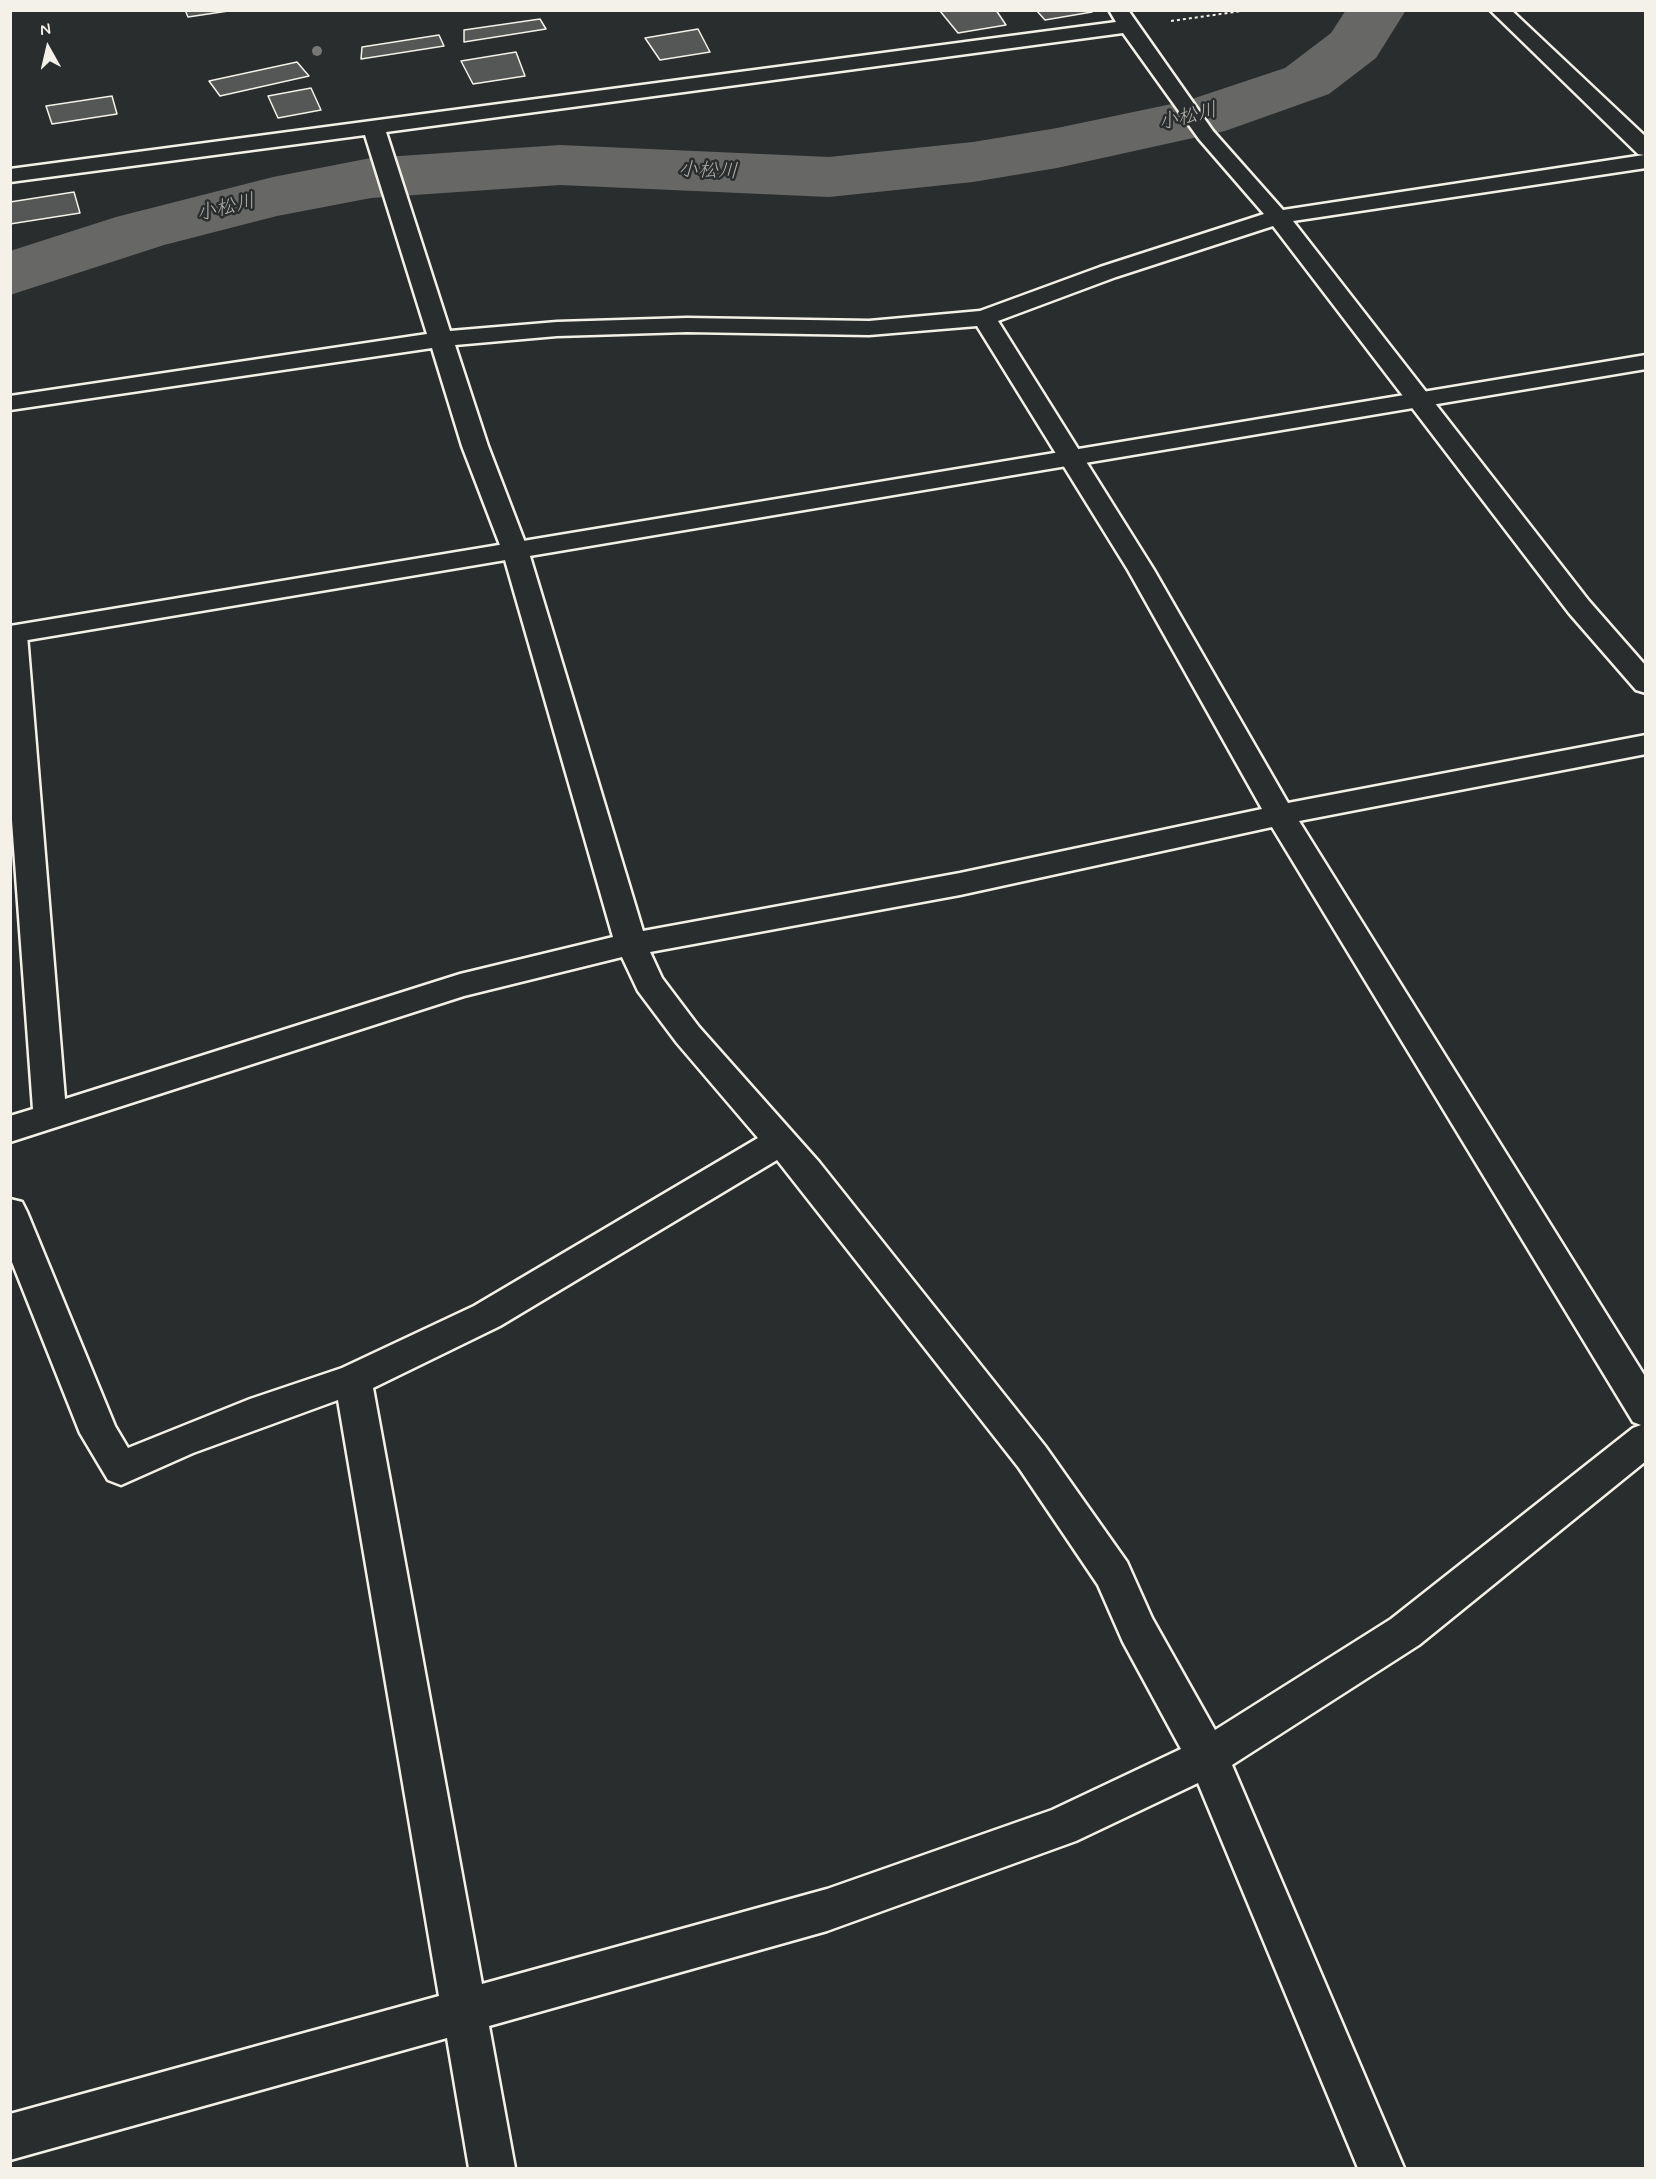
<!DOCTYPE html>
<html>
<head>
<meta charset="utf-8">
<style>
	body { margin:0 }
	#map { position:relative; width:1656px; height:2179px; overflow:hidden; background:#2a2d2e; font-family:Mynerve,sans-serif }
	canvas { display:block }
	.frame { position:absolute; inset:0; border:12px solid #f4f1e8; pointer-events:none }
	.north { position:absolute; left:18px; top:18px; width:60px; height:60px; -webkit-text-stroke:4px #2a2d2e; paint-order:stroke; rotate:352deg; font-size:16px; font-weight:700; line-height:24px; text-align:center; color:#f4f1e8 }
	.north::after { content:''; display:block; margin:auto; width:21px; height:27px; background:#f4f1e8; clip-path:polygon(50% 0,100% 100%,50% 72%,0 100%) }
</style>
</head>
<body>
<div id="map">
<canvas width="1656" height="2179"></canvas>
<div class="frame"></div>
<div class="north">N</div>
</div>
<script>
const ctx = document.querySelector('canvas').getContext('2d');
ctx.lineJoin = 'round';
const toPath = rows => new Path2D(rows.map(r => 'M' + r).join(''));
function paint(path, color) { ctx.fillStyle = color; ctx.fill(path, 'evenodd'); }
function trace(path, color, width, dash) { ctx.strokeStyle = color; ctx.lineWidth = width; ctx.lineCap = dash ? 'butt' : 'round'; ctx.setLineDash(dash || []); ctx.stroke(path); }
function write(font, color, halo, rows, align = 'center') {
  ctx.font = font + ' Mynerve,"Klee One",sans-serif'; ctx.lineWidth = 5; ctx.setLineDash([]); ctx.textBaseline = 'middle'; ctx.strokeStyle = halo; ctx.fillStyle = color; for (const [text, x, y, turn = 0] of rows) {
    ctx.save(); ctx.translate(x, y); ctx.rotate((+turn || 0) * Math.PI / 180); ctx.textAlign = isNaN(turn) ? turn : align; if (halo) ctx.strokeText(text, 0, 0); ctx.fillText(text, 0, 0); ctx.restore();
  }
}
paint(toPath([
	[1346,10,1406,10,1376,58,1329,94,1225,131,1057,168,973,182,829,197,560,185,371,198,277,216,164,245,10,295,10,251,116,217,273,177,371,158,560,145,829,157,973,142,1057,128,1186,101,1285,68,1331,33,1346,10]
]), '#676866');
const building = toPath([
	[185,10,235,10,188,17,185,10],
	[996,10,1006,25,958,33,940,11,996,10],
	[1036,10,1090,10,1092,12,1045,20,1036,10],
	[540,19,546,29,464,42,464,30,540,19],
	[698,29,710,52,660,60,645,38,698,29],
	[439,35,444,46,361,59,362,47,439,35],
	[516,52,525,76,473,84,461,61,516,52],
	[297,62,309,76,220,96,209,81,297,62],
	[311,88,321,110,278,118,268,96,311,88],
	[112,96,117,114,52,124,46,106,112,96],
	[74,192,80,213,10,224,10,202,74,192]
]);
paint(building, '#555756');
trace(building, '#f4f1e8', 1.5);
const minor = toPath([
	[1109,10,1128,10,1213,131,1283,210,1644,155,1638,154,1490,10,1511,10,1646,137,1646,168,1293,221,1589,601,1646,666,1646,693,1636,690,1569,613,1273,226,1116,277,998,321,1154,570,1288,803,1646,735,1646,754,1299,821,1646,1378,1646,1461,1419,1645,1232,1765,1404,2168,1358,2168,1198,1783,1076,1841,827,1931,489,2026,515,2168,469,2168,447,2038,10,2160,10,2114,439,1996,338,1400,193,1453,121,1485,108,1480,80,1433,10,1257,10,1199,22,1202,27,1212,115,1426,128,1448,250,1399,342,1368,474,1306,758,1138,677,1043,638,991,622,957,464,996,10,1142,10,1116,33,1109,10,793,10,627,23,629,27,635,65,1099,460,974,613,937,503,553,462,446,432,348,10,410,10,396,427,334,365,135,10,182,10,169,1116,22,1109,10],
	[1123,33,1199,139,1264,214,1100,267,980,311,869,321,687,318,557,322,450,331,386,132,1123,33],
	[977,326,1128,570,1262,809,960,873,643,931,529,553,488,446,455,345,557,336,687,332,869,335,977,326],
	[1272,827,1633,1422,1641,1425,1633,1428,1391,1619,1215,1730,1152,1618,1127,1562,1045,1446,819,1162,699,1027,662,978,650,952,960,895,1272,827],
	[777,1160,1019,1468,1098,1585,1123,1642,1181,1749,1052,1810,827,1889,482,1984,373,1388,500,1326,777,1160]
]);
const tertiary = toPath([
	[1646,355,1646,369,10,643,10,626,1646,355]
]);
trace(minor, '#f4f1e8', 5);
trace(tertiary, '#f4f1e8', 5);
trace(toPath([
	[1171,21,1249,10]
]), '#f4f1e8', 2, [3, 3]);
paint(minor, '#2a2d2e');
paint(tertiary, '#2a2d2e');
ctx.fillStyle = '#777875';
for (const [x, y] of [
	[317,51]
]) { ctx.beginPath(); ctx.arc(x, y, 5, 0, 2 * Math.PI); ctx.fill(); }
write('italic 20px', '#b5b3ae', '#2a2d2e', [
	["小松川",1188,118,-14],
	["小松川",708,172,2],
	["小松川",226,209,-14]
]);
</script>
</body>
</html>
